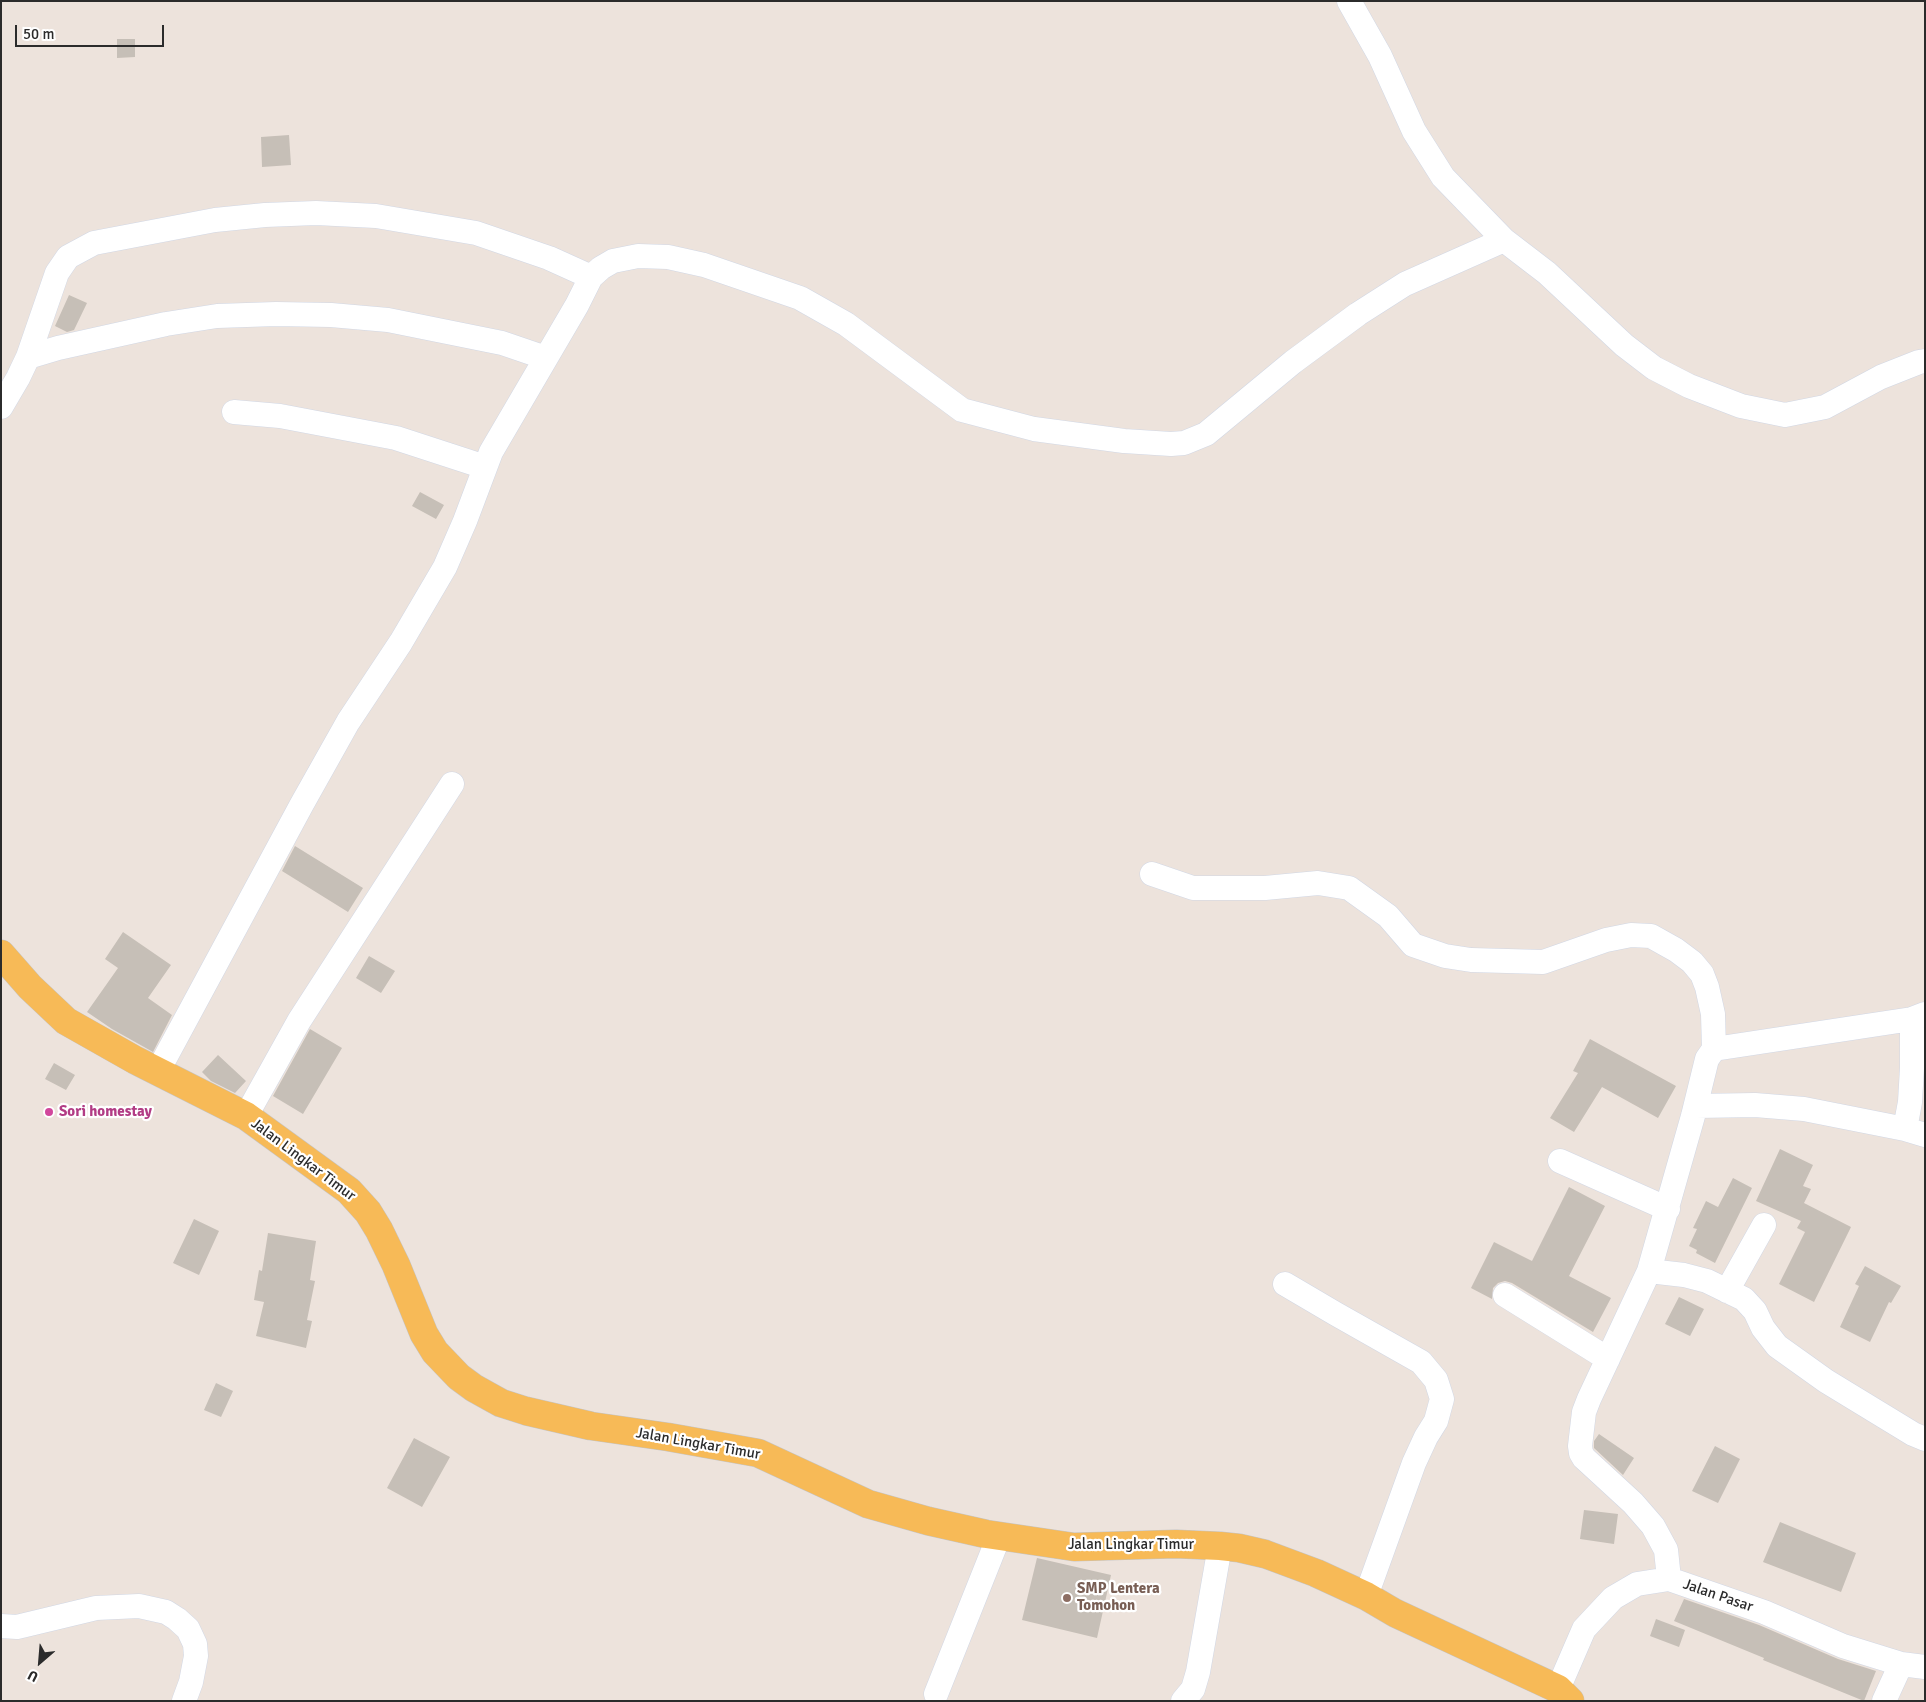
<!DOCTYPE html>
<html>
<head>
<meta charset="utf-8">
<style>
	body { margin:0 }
	#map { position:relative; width:1926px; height:1702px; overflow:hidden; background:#ede3dc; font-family:Signika,sans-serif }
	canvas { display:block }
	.frame { position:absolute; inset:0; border:2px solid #2b2b2b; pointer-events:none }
	.north { position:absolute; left:15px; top:1637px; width:50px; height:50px; -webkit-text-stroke:4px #fff; paint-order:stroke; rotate:207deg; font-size:14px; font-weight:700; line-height:20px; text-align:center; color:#2b2b2b }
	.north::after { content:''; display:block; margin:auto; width:18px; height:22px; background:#2b2b2b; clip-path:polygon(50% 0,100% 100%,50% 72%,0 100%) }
	.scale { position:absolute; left:15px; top:25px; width:149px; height:22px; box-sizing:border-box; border:2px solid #2b2b2b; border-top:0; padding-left:6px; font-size:15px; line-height:18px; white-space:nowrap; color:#2b2b2b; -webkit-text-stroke:4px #fff; paint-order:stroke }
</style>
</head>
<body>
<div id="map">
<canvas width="1926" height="1702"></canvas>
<div class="frame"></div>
<div class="north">U</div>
<div class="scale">50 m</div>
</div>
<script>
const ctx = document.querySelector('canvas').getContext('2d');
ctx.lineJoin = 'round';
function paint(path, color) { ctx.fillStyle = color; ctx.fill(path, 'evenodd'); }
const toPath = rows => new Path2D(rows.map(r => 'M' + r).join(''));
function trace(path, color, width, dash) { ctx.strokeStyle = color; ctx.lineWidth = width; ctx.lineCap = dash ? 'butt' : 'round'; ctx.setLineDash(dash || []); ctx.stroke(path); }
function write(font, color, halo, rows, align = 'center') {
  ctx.font = font + ' Signika,sans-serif'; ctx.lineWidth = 4.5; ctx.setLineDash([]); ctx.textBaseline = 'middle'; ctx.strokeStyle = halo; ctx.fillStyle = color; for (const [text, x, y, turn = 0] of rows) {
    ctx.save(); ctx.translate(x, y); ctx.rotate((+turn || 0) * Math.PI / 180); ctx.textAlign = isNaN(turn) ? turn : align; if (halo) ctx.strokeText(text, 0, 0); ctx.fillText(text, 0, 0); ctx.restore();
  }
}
paint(toPath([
	[117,39,135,39,135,57,117,58],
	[289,135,291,165,262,167,261,137],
	[69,295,87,303,74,330,67,332,55,326],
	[420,492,444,505,436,519,412,506],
	[295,846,363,888,348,912,282,871],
	[123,932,171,965,148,998,172,1015,153,1052,112,1029,87,1012,118,968,105,959],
	[369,956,395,971,381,993,356,978],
	[310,1029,342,1048,303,1114,273,1096],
	[1590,1039,1676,1086,1658,1118,1602,1087,1574,1132,1550,1118,1578,1073,1573,1071],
	[218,1055,246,1081,235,1093,211,1081,202,1072],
	[54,1063,75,1075,66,1090,45,1079],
	[1780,1149,1813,1165,1803,1186,1811,1189,1804,1203,1851,1227,1814,1302,1779,1284,1805,1232,1797,1228,1801,1221,1756,1201],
	[1733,1178,1752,1188,1715,1263,1696,1253,1697,1250,1689,1246,1697,1229,1693,1228,1706,1201,1718,1207],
	[1569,1187,1605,1206,1569,1276,1611,1298,1593,1332,1512,1283,1505,1281,1498,1283,1493,1288,1492,1299,1471,1288,1494,1242,1532,1261],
	[194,1219,219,1231,199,1275,173,1263],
	[268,1233,316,1241,310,1280,315,1281,307,1320,312,1321,306,1348,256,1336,264,1302,254,1300,259,1270,262,1271],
	[1865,1266,1901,1286,1891,1303,1889,1302,1870,1342,1840,1327,1859,1286,1855,1284],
	[1679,1297,1704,1309,1690,1336,1665,1324],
	[216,1383,233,1391,221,1417,204,1410],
	[1599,1434,1634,1458,1623,1475,1594,1448,1594,1441],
	[414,1438,450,1457,422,1507,387,1488],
	[1715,1446,1740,1459,1718,1503,1692,1491],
	[1584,1510,1618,1514,1614,1544,1580,1539],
	[1780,1522,1856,1553,1841,1592,1763,1562],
	[1037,1558,1111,1575,1097,1638,1022,1620],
	[1684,1599,1759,1625,1838,1659,1876,1671,1864,1701,1763,1660,1764,1658,1674,1621],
	[1656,1619,1685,1630,1679,1647,1650,1636]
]), '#c6bfb7');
const minor = toPath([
	[1349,1,1380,56,1414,131,1443,177,1504,240,1547,273,1624,345,1654,368,1689,386,1741,406,1785,415,1825,407,1881,377,1919,362,1925,361],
	[28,357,58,348,166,324,217,316,276,314,331,315,388,320,502,343,546,358],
	[1,407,18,378,28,357,57,273,68,257,94,243,215,220,265,215,316,213,376,216,476,233,549,258,591,277],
	[234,412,280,416,396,438,485,467],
	[1152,874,1193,888,1265,888,1318,883,1349,888,1388,916,1413,945,1445,956,1471,960,1543,962,1606,940,1631,935,1651,936,1676,950,1692,962,1702,974,1707,987,1713,1014,1714,1049],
	[1912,1019,1912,1068,1910,1102,1905,1129,1925,1135],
	[158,1071,302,804,348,722,401,642,445,567,465,521,491,452,577,305,591,277,601,268,613,261,638,256,668,257,704,265,800,298,846,324,962,410,1034,429,1124,441,1171,444,1184,443,1206,434,1293,362,1358,314,1405,284,1504,240],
	[1696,1106,1755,1105,1804,1109,1905,1129],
	[246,1116,299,1021,452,784],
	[1560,1161,1668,1209],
	[1649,1271,1693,1116,1707,1059,1714,1049,1912,1019,1925,1014],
	[1285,1284,1336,1314,1421,1362,1436,1380,1442,1399,1436,1421,1426,1437,1414,1463,1366,1596],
	[1727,1291,1764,1225],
	[1505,1295,1608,1359],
	[1669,1579,1666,1550,1653,1526,1633,1503,1584,1458,1581,1453,1580,1446,1584,1412,1589,1399,1649,1271,1684,1275,1707,1281,1744,1299,1755,1311,1763,1328,1777,1346,1826,1381,1913,1434,1925,1439],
	[1,1626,17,1627,96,1608,139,1606,166,1612,177,1619,188,1629,195,1644,196,1656,191,1682,184,1701],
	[1558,1689,1584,1629,1613,1598,1637,1584,1669,1579,1764,1612,1843,1646,1901,1664,1925,1667],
	[936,1694,999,1536],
	[1183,1701,1193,1689,1198,1672,1220,1546],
	[1884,1701,1901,1664]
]);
const major = toPath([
	[1,954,30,987,66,1021,135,1060,246,1116,349,1191,368,1212,379,1230,396,1265,424,1334,435,1352,459,1377,474,1388,501,1403,526,1411,591,1426,668,1437,758,1453,868,1504,928,1521,986,1534,1074,1547,1176,1544,1220,1546,1239,1548,1265,1554,1316,1573,1366,1596,1395,1613,1558,1689,1570,1701]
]);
trace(minor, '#d1d7e4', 25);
trace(major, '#c4c4c4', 29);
trace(minor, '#fff', 24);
trace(major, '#f7ba57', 28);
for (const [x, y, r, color] of [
	[49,1112,5,"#d1479c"],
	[1067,1598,5,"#8d6e63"]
]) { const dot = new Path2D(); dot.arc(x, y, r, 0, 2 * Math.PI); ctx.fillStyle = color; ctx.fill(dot); trace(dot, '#fff', 2); }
write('bold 15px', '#b23c85', '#fff', [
	["Sori homestay",59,1112]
], 'left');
write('15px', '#2b2b2b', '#fff', [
	["Jalan Lingkar Timur",303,1160,37],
	["Jalan Lingkar Timur",698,1444,10],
	["Jalan Lingkar Timur",1131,1545],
	["Jalan Pasar",1718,1596,19]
]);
write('bold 15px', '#785e54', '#fff', [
	["SMP Lentera",1077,1589],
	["Tomohon",1077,1606]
], 'left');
</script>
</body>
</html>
